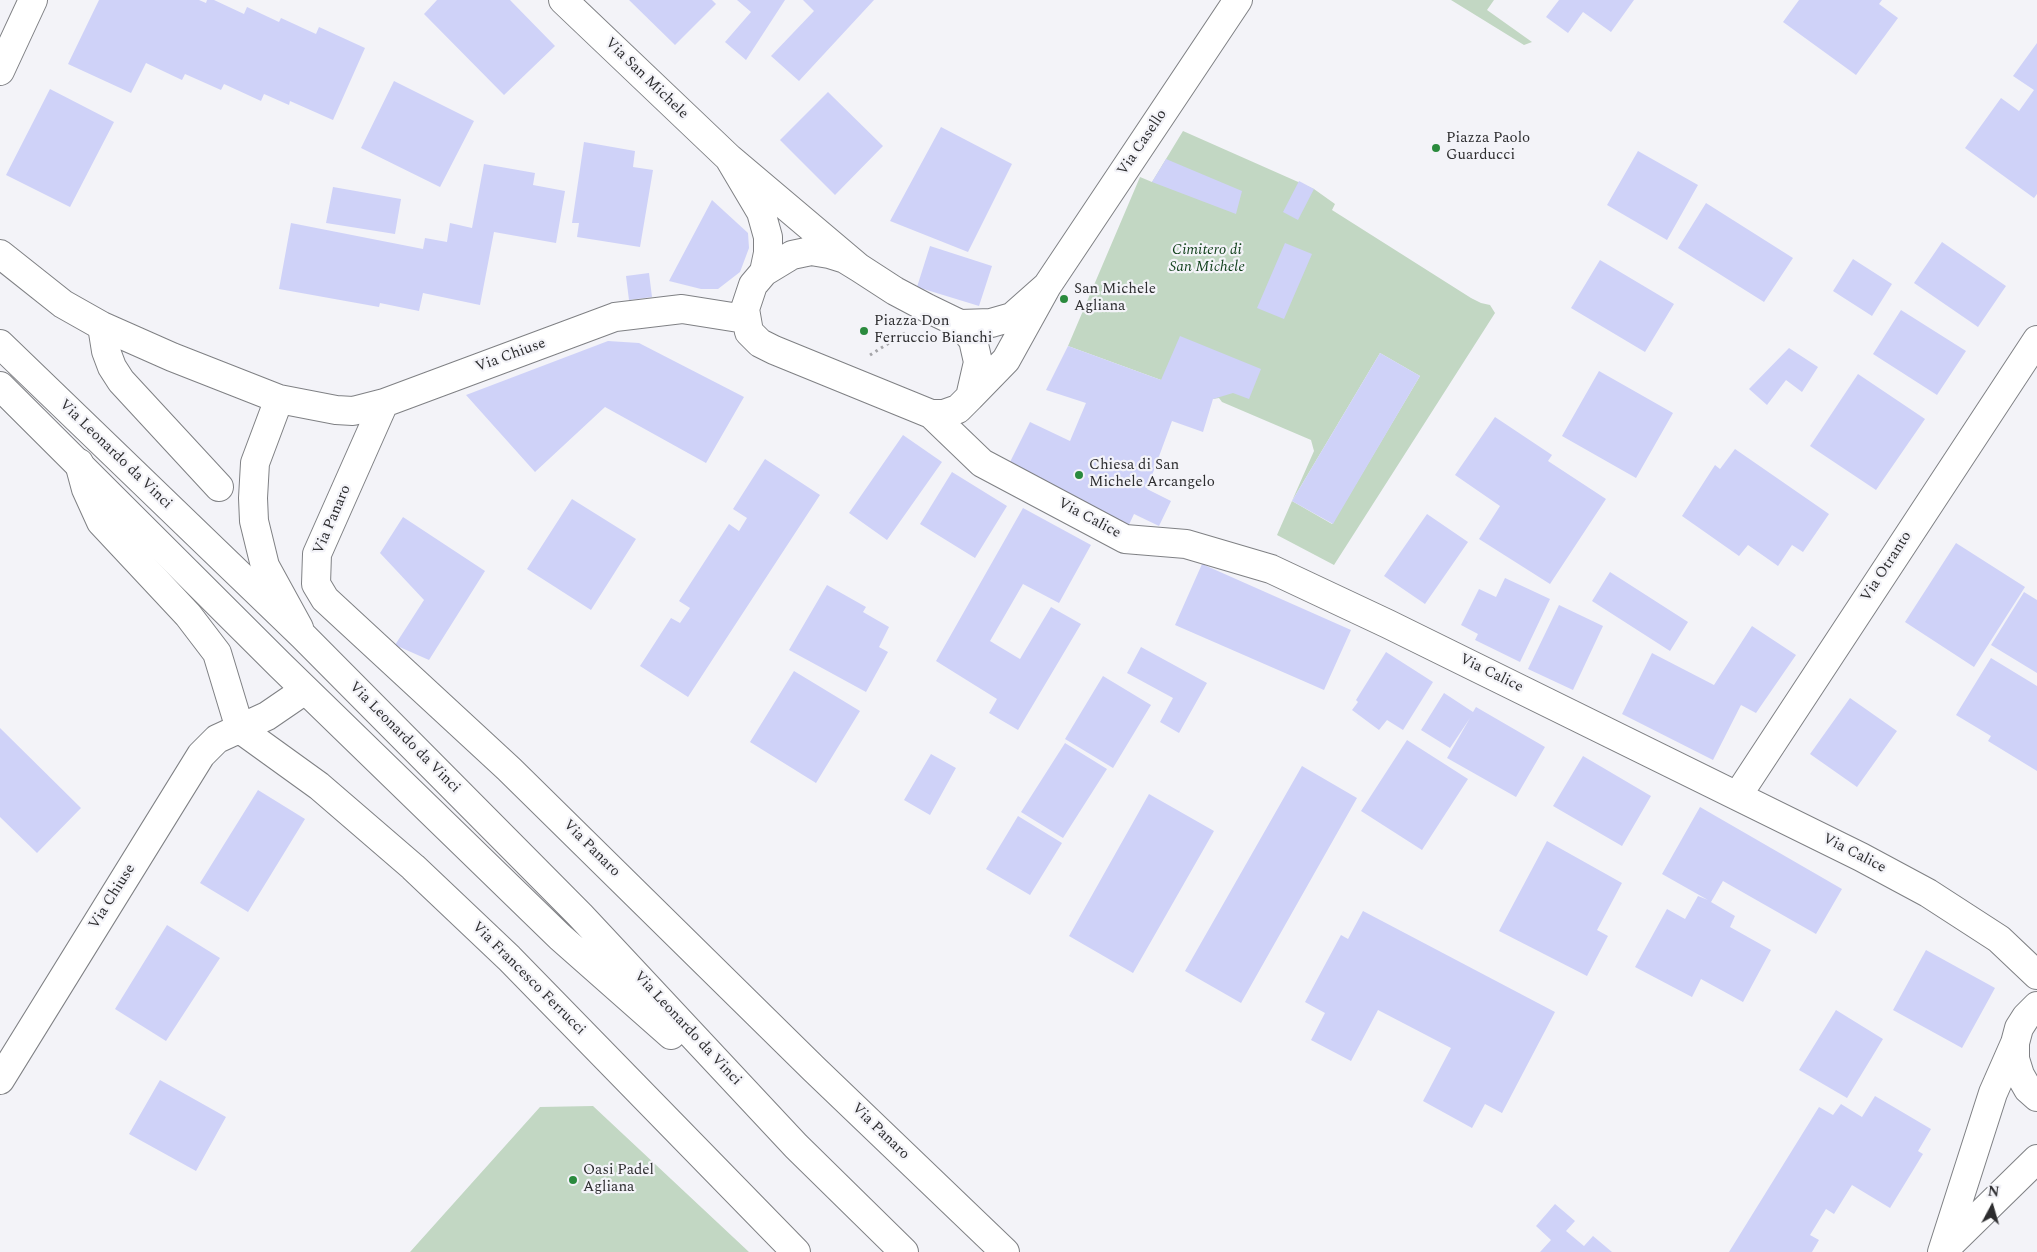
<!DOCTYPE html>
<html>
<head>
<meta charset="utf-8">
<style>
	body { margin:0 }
	#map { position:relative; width:2037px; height:1252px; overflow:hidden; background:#f3f3f8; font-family:Spectral,serif }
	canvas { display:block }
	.north { position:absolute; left:1967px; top:1182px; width:50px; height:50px; -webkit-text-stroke:4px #f3f3f8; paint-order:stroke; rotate:6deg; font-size:14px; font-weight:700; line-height:20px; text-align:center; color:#2d2d2f }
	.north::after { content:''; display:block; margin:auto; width:18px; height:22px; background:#2d2d2f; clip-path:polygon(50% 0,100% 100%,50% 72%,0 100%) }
</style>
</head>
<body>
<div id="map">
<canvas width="2037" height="1252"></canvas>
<div class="north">N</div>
</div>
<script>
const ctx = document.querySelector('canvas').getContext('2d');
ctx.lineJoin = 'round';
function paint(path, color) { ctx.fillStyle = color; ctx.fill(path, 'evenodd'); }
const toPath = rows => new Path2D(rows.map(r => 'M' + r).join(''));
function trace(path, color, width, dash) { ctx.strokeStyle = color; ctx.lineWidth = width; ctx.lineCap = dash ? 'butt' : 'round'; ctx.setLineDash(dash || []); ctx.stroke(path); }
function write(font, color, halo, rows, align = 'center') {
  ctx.font = font + ' Spectral,serif'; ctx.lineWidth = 4.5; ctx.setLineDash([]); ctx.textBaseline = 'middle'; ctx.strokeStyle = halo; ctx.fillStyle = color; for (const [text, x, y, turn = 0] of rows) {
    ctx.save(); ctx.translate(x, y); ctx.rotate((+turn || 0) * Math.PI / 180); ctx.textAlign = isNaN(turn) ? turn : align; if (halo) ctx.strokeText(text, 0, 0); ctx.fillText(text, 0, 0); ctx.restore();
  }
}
paint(toPath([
	[1451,0,1494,0,1487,10,1532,42,1524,45],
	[1183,131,1314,189,1335,204,1332,210,1471,298,1481,303,1490,305,1495,313,1334,565,1277,535,1314,451,1311,440,1222,402,1219,398,1213,399,1068,346,1140,177,1152,182],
	[1380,353,1420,376,1332,524,1292,501],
	[593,1106,749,1252,410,1252,540,1107]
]), '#c2d7c3');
paint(toPath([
	[99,0,199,0,206,3,207,0,214,0,244,14,247,7,279,22,281,18,316,34,319,27,365,48,333,120,290,101,289,105,264,94,261,101,224,84,221,90,185,74,182,80,146,63,131,93,68,64],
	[437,0,510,0,555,46,504,95,424,14],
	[629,0,712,0,716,4,675,45],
	[737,0,785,0,746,60,725,42,751,12],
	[803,0,874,0,799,81,771,56,814,11],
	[1559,0,1634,0,1611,32,1583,12,1568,33,1546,17],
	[1799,0,1882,0,1879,4,1898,18,1856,75,1783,22],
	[2037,43,2037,194,2034,198,1965,148,2001,98,2019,111,2034,90,2013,76],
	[394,81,474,121,440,187,361,148],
	[50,89,114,122,70,207,6,175],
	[828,92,883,146,835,195,780,140],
	[941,127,1012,164,968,252,890,221],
	[584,142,635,151,633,167,653,170,640,247,577,237,579,223,572,223],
	[1638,151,1698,185,1667,240,1607,205],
	[1166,159,1242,191,1236,214,1152,182],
	[484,164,535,173,533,185,565,191,556,243,494,232,480,305,423,293,419,311,380,303,379,307,279,289,291,223,423,249,425,238,447,242,450,223,472,228],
	[1299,181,1314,189,1298,220,1283,212],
	[333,187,401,199,395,234,326,223],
	[712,200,748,233,749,248,740,272,718,289,701,289,669,281],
	[1706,203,1793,258,1764,302,1678,248],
	[1942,242,2006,286,1978,327,1914,283],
	[1285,243,1312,254,1284,319,1257,308],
	[930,246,992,266,979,306,917,287],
	[1853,259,1892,284,1872,316,1833,291],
	[1600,260,1674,304,1645,352,1571,308],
	[649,273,652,297,629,300,626,276],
	[1901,310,1966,351,1937,395,1873,354],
	[1180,336,1261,369,1249,399,1233,393,1213,399,1203,432,1172,421,1147,489,1171,501,1159,526,1134,514,1127,529,1006,470,1030,422,1070,441,1086,403,1046,390,1068,346,1161,380],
	[608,341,639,343,744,397,706,463,605,407,535,472,466,395],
	[1789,348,1818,367,1802,392,1786,380,1767,405,1749,389],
	[1380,353,1420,376,1333,524,1292,501],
	[1599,371,1673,413,1636,478,1562,436],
	[1858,374,1925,419,1876,490,1810,446],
	[1495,417,1552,455,1548,461,1606,499,1550,584,1479,539,1500,506,1455,475],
	[903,435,942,462,887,540,849,513],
	[1735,449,1829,514,1803,552,1792,545,1778,566,1748,545,1739,556,1682,516,1715,465,1720,469],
	[765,459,820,495,688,697,640,666,671,618,680,623,690,608,679,601,729,524,739,531,747,518,733,509],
	[952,472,1007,506,975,558,920,524],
	[572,499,636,539,591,610,527,569],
	[1023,508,1091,545,1059,603,1023,584,990,641,1020,659,1051,607,1081,624,1018,730,989,713,997,699,936,661],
	[1427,514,1468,542,1425,604,1384,576],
	[403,517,485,571,429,660,395,645,424,600,380,553],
	[1956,543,2025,587,1974,667,1905,622],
	[1202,564,1351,630,1324,690,1175,625],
	[1610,572,1688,622,1670,651,1592,601],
	[1505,578,1550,599,1520,662,1475,640,1478,634,1461,625,1479,589,1496,597],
	[827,585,866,607,863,612,889,627,879,647,888,652,866,692,789,650],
	[2024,592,2037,600,2037,673,1991,645],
	[1559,605,1603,626,1573,690,1528,669],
	[1752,626,1796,655,1756,713,1741,705,1713,760,1622,714,1652,653,1714,685],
	[1141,647,1207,683,1179,733,1160,722,1173,698,1127,673],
	[1386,652,1433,682,1403,730,1387,720,1379,730,1352,710,1358,702,1356,700],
	[1991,658,2037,686,2037,771,1988,741,1991,736,1956,715],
	[794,671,860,711,816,783,750,742],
	[1103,676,1151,705,1113,768,1065,739],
	[1444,693,1473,712,1476,707,1545,747,1516,797,1447,758,1470,718,1450,748,1421,730],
	[1850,698,1897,731,1857,787,1810,754],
	[0,728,81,808,37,853,0,817],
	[1407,740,1468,779,1422,850,1361,811],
	[1065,743,1107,769,1063,838,1021,812],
	[931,754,956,768,930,815,904,800],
	[1583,756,1651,796,1622,846,1553,806],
	[1302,766,1357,798,1241,1003,1185,971],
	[258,790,305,819,248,912,200,883],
	[1149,794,1214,831,1133,973,1069,936],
	[1700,807,1842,889,1816,934,1723,881,1711,902,1735,916,1730,927,1771,950,1743,1002,1701,979,1692,997,1635,967,1667,909,1685,919,1698,896,1708,900,1662,874],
	[1018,816,1062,843,1030,895,986,869],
	[1547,841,1622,883,1597,930,1608,936,1587,976,1499,931],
	[1363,911,1555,1012,1502,1113,1485,1104,1472,1128,1423,1101,1451,1048,1378,1010,1351,1061,1311,1040,1325,1013,1305,1002,1341,935,1348,939],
	[167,925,220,958,166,1041,115,1009],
	[1926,950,1995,988,1962,1048,1893,1010],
	[1836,1010,1883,1039,1847,1098,1799,1070],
	[160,1080,226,1117,196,1171,129,1134],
	[1875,1096,1931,1129,1918,1151,1923,1154,1890,1208,1852,1185,1834,1214,1826,1209,1810,1235,1819,1240,1812,1252,1729,1252,1819,1107,1833,1115,1841,1104,1862,1117],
	[1555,1204,1575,1221,1566,1231,1584,1246,1593,1236,1612,1252,1540,1252,1551,1240,1536,1226]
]), '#cfd2f8');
const street = toPath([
	[563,0,729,158],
	[0,71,33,0],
	[0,254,63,304,102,326,172,357,279,399,336,410,353,411,384,403,615,317,682,309,745,319],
	[764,272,792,255,811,251,829,254,845,259,858,267,895,291,927,308,960,324,973,340,978,362,970,397,958,409,944,414,931,414,774,350,760,343,749,332,745,309,753,285,764,272,768,253,768,237,761,212,729,158,858,267],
	[1047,286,1238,0],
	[960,324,991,323,1012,317,1047,286,1006,360,970,397],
	[102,326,106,351,112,367,121,381,219,487],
	[279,399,255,463,253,498,254,521,265,566,299,628],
	[384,403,317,554,316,584,325,599,509,769,814,1069,1005,1252],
	[931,414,982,463,1125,539,1186,544,1271,569,1388,624,1861,857,1928,893,1999,939,2037,975],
	[79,463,86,489,101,522,188,615,217,653,240,729],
	[240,729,319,786,413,867,509,958,796,1252],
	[1738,795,2037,340],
	[2037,1006,2026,1017,2019,1028,2015,1043,2015,1059,2020,1075,2028,1089,2037,1097],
	[0,1080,201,755,217,739,267,716,305,690],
	[1945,1249,2037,1159],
	[1942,1252,1993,1093,2015,1043]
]);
const primary = toPath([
	[0,344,303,636,580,915,796,1146,904,1252],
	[0,386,280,665,560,937,671,1035]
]);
trace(street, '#7f8084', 30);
trace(primary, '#7f8084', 30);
trace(toPath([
	[870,355,905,333]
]), '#a5a5a9', 3, [2.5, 4]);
trace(street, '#fff', 28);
trace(primary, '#fff', 28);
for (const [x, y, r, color] of [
	[1436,148,5,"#2a8a3d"],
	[1064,299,5,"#2a8a3d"],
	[864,331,5,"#2a8a3d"],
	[1079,475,5,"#2a8a3d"],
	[573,1180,5,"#2a8a3d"]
]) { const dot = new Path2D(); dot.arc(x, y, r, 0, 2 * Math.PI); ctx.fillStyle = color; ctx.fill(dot); trace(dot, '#f3f3f8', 2); }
write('15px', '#2d2d2f', '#f3f3f8', [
	["Via San Michele",646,79,44],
	["Via Casello",1143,143,-56],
	["Via Chiuse",511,356,-20],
	["Via Leonardo da Vinci",115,455,44],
	["Via Calice",1089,519,28],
	["Via Panaro",333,520,-67],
	["Via Otranto",1887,567,-57],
	["Via Calice",1491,674,26],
	["Via Leonardo da Vinci",404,738,45],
	["Via Panaro",591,849,45],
	["Via Calice",1854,854,27],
	["Via Chiuse",113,897,-58],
	["Via Francesco Ferrucci",528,979,45],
	["Via Leonardo da Vinci",687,1029,47],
	["Via Panaro",880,1132,44]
]);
write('15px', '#2d2d2f', '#f3f3f8', [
	["Piazza Paolo",1446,139],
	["Guarducci",1446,156],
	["San Michele",1074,290],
	["Agliana",1074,307],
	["Piazza Don",874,322],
	["Ferruccio Bianchi",874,339],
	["Chiesa di San",1089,466],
	["Michele Arcangelo",1089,483],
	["Oasi Padel",583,1171],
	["Agliana",583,1188]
], 'left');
write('italic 15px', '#0e3e18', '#f3f3f8', [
	["Cimitero di",1207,251],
	["San Michele",1207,268]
]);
</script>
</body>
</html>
